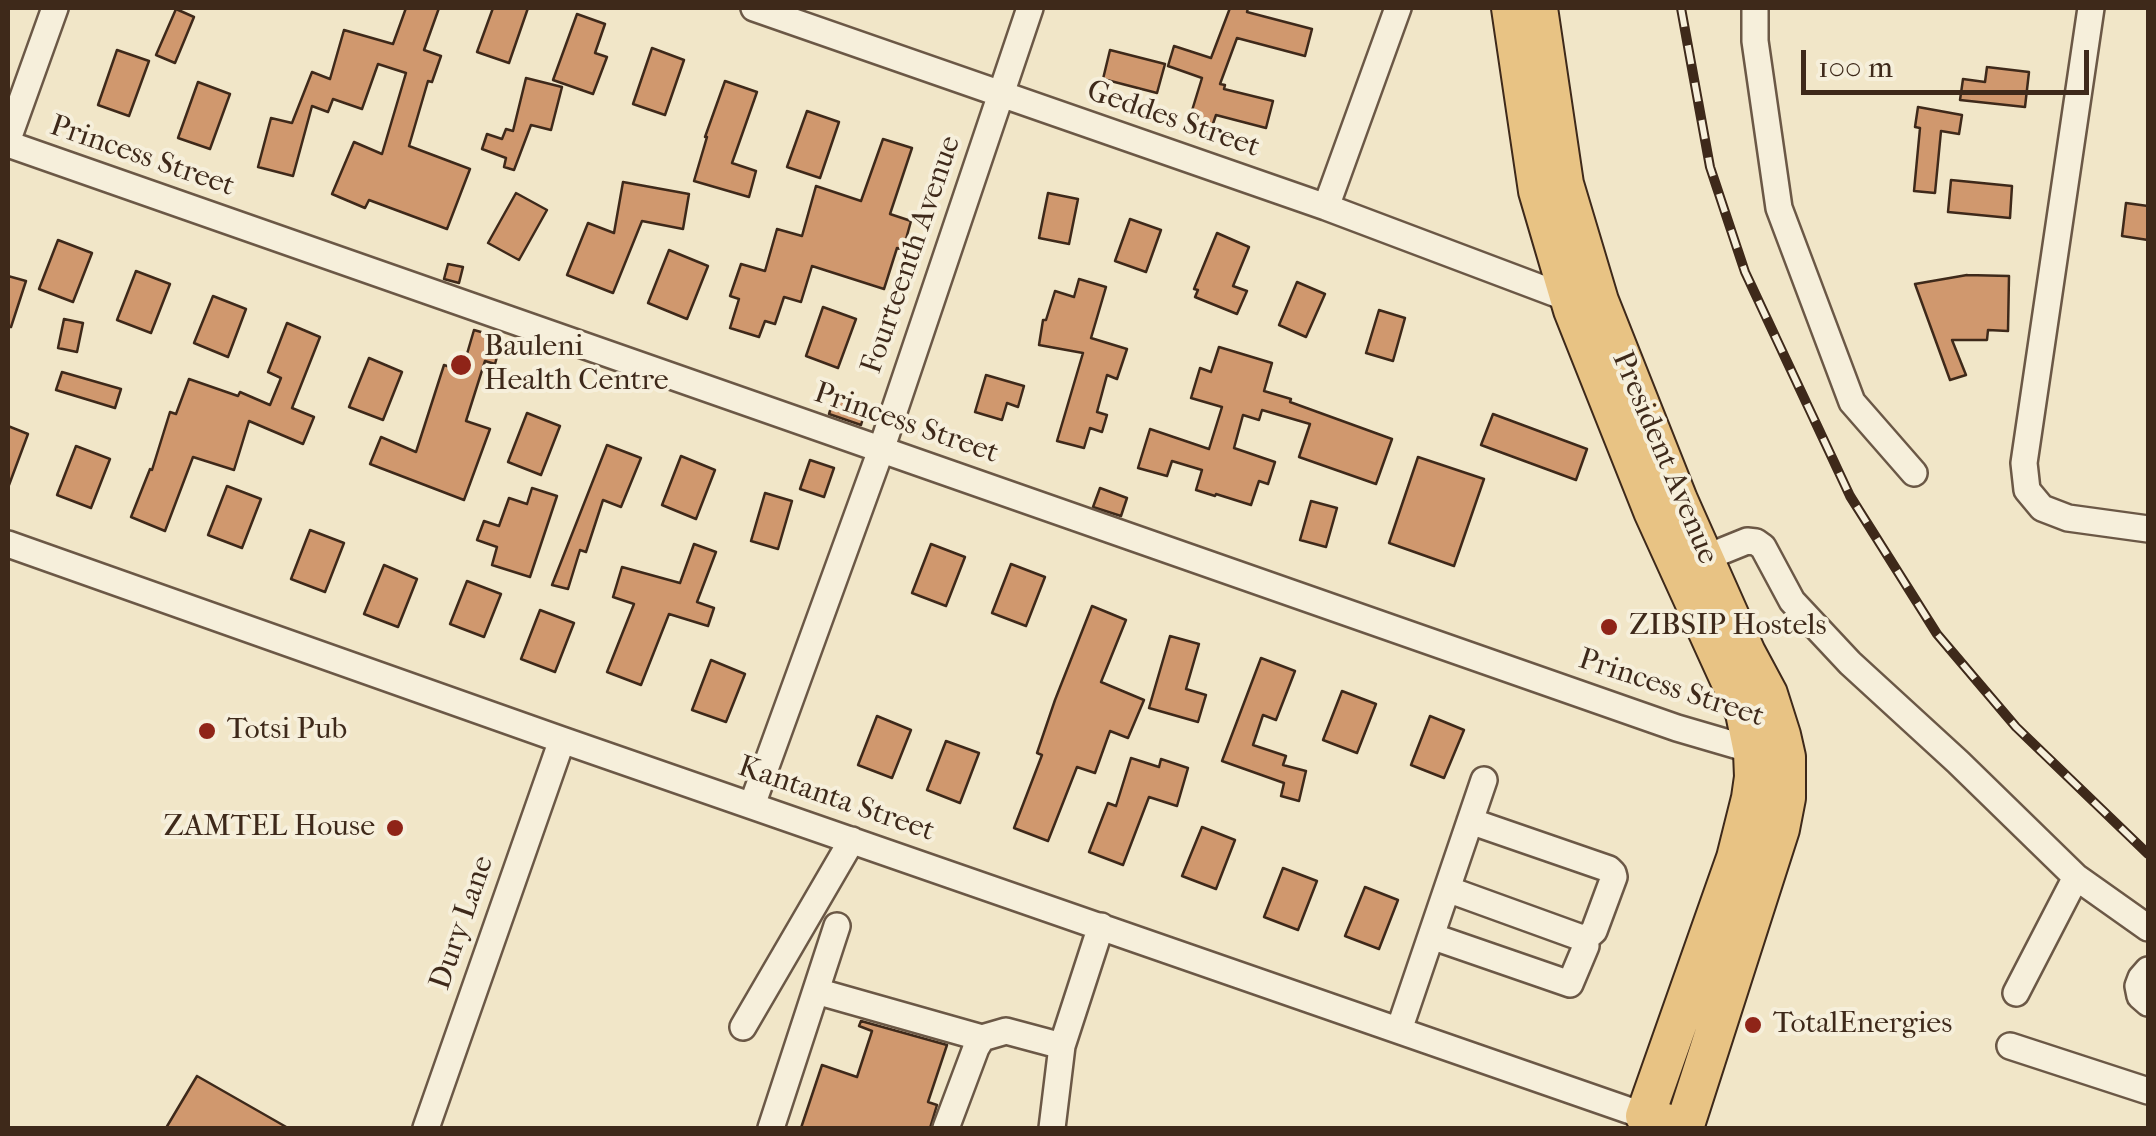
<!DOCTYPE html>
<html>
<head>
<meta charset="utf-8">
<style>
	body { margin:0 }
	#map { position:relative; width:2156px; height:1136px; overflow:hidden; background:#f1e6c8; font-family:"IM FELL French Canon",serif }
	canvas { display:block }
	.frame { position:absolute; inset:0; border:10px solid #3e291a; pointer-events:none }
	.scale { position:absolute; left:1801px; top:50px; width:288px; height:45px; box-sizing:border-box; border:5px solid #3e291a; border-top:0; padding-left:12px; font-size:30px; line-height:35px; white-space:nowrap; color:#3e291a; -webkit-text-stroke:8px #f6efdb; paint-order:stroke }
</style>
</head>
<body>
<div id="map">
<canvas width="2156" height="1136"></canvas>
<div class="frame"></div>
<div class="scale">100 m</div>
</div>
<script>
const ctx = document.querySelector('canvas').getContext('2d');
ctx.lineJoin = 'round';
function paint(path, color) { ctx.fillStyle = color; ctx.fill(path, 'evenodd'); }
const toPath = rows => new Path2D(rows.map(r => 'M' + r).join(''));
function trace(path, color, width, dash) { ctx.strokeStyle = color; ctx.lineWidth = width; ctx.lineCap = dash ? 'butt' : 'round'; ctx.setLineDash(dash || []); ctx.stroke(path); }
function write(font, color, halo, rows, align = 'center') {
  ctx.font = font + ' "IM FELL French Canon",serif'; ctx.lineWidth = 8; ctx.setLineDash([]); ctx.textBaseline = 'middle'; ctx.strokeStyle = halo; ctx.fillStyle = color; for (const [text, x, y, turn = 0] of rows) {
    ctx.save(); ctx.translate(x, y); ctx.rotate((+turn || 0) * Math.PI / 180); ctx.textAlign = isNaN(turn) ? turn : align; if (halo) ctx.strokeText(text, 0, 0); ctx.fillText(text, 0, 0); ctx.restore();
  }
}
const building = toPath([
	[406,8,439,8,424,50,441,56,432,82,428,81,409,146,470,169,447,229,369,200,365,208,332,194,354,142,382,154,406,73,378,64,362,109,333,99,328,112,312,106,293,176,258,167,271,118,292,123,312,72,330,79,344,30,393,44,406,8],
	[493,8,528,8,509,63,477,52,493,8],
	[1230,8,1248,8,1247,12,1312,29,1305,56,1237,38,1220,84,1225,85,1224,89,1273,101,1266,128,1216,115,1208,138,1186,130,1202,78,1168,66,1174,46,1211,58,1230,8],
	[176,9,194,17,175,63,156,55,176,9],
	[577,14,605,24,595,53,607,57,593,94,553,80,577,14],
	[652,48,684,60,665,115,633,104,652,48],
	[117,50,149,61,129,116,98,105,117,50],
	[1110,50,1165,64,1157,93,1103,79,1110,50],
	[1987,67,2029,72,2025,107,1960,100,1963,79,1985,82,1987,67],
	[526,78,562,87,551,130,531,125,514,170,504,167,506,158,482,149,487,134,502,139,506,129,513,131,526,78],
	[725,81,757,92,732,163,756,171,749,197,694,181,707,137,705,137,725,81],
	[198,82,230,94,210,149,178,138,198,82],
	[1918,107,1962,115,1959,134,1941,131,1935,193,1914,191,1920,128,1915,127,1918,107],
	[807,111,839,122,820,178,787,167,807,111],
	[883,139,912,148,890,214,911,221,903,250,897,248,884,289,812,266,801,302,784,297,775,324,765,321,759,337,730,328,739,299,730,296,741,264,765,271,777,229,802,236,816,186,861,201,883,139],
	[1951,180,2012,186,2010,218,1948,212,1951,180],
	[623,182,689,194,683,229,642,221,613,293,567,275,588,223,614,233,623,182],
	[516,193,547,210,519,260,488,243,516,193],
	[1048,193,1078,199,1069,244,1039,238,1048,193],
	[2126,203,2148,206,2148,240,2122,236,2126,203],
	[1130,219,1161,230,1146,272,1115,261,1130,219],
	[1217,233,1249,247,1233,286,1247,291,1237,314,1195,297,1198,290,1194,289,1217,233],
	[58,240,92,253,73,302,39,289,58,240],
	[669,250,708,266,687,319,648,303,669,250],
	[448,264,463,267,459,283,444,279,448,264],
	[136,271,170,284,151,333,117,320,136,271],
	[1967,275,2009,276,2008,331,1988,330,1987,340,1952,340,1966,375,1950,380,1915,284,1967,275],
	[8,276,26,281,11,327,8,327,8,276],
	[1079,279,1106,287,1091,338,1127,349,1117,379,1107,375,1097,412,1107,415,1102,432,1090,428,1084,448,1057,441,1083,353,1039,345,1043,320,1046,320,1055,291,1074,297,1079,279],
	[1297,282,1325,294,1306,337,1279,325,1297,282],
	[213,296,246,309,228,357,194,343,213,296],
	[823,307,856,319,838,368,806,356,823,307],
	[1379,310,1405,318,1393,361,1366,353,1379,310],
	[64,319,83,323,77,352,58,348,64,319],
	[287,323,320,337,292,408,314,417,303,444,249,421,234,470,193,457,165,531,131,517,150,469,152,470,170,412,176,414,189,379,238,396,240,392,270,405,281,378,268,372,287,323],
	[474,330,502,338,495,364,485,361,466,421,490,429,464,500,370,464,381,437,416,452,444,365,462,371,474,330],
	[1219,347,1272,363,1264,391,1291,399,1290,402,1392,439,1376,484,1299,457,1310,424,1262,410,1259,420,1243,415,1234,448,1275,462,1268,484,1259,481,1251,505,1216,494,1215,496,1196,490,1202,470,1172,461,1167,476,1138,468,1150,429,1209,449,1222,407,1191,398,1200,368,1211,372,1219,347],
	[369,358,402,372,383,420,349,407,369,358],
	[62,372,121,389,115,408,56,390,62,372],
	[986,375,1024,386,1018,407,1007,403,1002,420,975,412,986,375],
	[835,395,867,405,861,425,829,414,835,395],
	[527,413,560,426,541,475,508,462,527,413],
	[1493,414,1587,449,1576,480,1481,445,1493,414],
	[8,426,28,434,9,485,8,485,8,426],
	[607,445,641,458,621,507,603,500,586,552,580,550,568,589,552,585,607,445],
	[76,446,110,459,91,508,57,495,76,446],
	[681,456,715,470,696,519,662,505,681,456],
	[1418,457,1484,479,1454,566,1389,543,1418,457],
	[810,460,834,468,824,497,800,489,810,460],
	[227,486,261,499,242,548,208,535,227,486],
	[532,488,557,496,530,577,492,565,497,547,477,540,484,521,499,526,509,498,527,504,532,488],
	[1100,488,1127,498,1121,516,1093,507,1100,488],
	[765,493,792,501,778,549,751,541,765,493],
	[1311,501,1337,508,1326,547,1300,540,1311,501],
	[310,530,344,543,325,592,291,579,310,530],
	[694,544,716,552,697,602,714,608,708,626,669,614,641,685,607,672,634,604,613,597,622,567,680,583,694,544],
	[931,544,965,557,946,606,912,593,931,544],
	[1011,564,1045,577,1026,626,992,613,1011,564],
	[384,565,417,579,398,627,364,614,384,565],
	[467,581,501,594,484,637,450,624,467,581],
	[1092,606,1126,620,1101,682,1144,700,1128,738,1110,731,1095,773,1077,767,1048,841,1014,828,1042,755,1037,753,1055,700,1092,606],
	[540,610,574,623,555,672,521,659,540,610],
	[1170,636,1199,644,1186,689,1206,695,1198,722,1149,708,1170,636],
	[1261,658,1295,671,1276,720,1263,715,1253,745,1286,756,1283,765,1306,771,1299,801,1281,796,1284,783,1222,761,1261,658],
	[711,660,745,674,726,722,692,710,711,660],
	[1342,691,1376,704,1357,753,1323,740,1342,691],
	[877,716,911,730,892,778,858,765,877,716],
	[1430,716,1464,730,1444,778,1411,765,1430,716],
	[946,741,979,753,960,803,927,790,946,741],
	[1131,758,1159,767,1161,759,1188,768,1177,806,1149,797,1123,865,1089,852,1108,803,1116,806,1131,758],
	[1202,827,1235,840,1216,889,1182,876,1202,827],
	[1283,868,1317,881,1298,930,1264,917,1283,868],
	[1365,887,1398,900,1379,949,1345,936,1365,887],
	[861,1021,947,1045,928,1102,937,1105,930,1128,801,1128,822,1065,857,1077,872,1031,859,1026,861,1021],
	[197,1076,288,1128,166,1128,197,1076]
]);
paint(building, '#d0986e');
trace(building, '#3e291a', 2.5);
const minor = toPath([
	[754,8,1326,207,1570,299],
	[1755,8,1755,41,1779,208,1852,402,1914,473],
	[2091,8,2024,463,2027,490,2042,508,2068,518,2148,529],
	[8,139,55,8],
	[8,144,1677,728,1766,754],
	[1326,207,1398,8],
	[8,544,562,740,1645,1116],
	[1705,558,1747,541,1756,542,1763,547,1792,601,1850,663,1958,762,2076,877,2148,928],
	[752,805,881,450,1030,8],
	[1447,889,1585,939],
	[1431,936,1570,984,1586,946,1585,939,1594,931,1614,877,1613,873,1609,869,1470,821],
	[2148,970,2141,978,2138,986,2140,996,2148,1003],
	[816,991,982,1038],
	[2016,993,2076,877],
	[743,1027,852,840],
	[1399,1030,1484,780],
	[2010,1046,2148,1091],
	[426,1128,562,740],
	[771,1128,837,926],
	[946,1128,976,1048,982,1038,1006,1031,1062,1046],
	[1052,1128,1062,1046,1101,926]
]);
const highway = toPath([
	[1511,8,1538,191,1573,310,1653,511,1745,713,1753,752,1754,777,1751,798,1736,858,1645,1116,1680,1128],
	[1538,8,1564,184,1599,301,1678,500,1746,653,1768,694,1781,735,1786,757,1786,798,1780,829,1684,1128]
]);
trace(minor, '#6b5846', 30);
trace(highway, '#3e291a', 42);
trace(minor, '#f6efdb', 25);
trace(highway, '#e8c384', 38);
const rail = toPath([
	[1681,8,1710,167,1745,272,1850,496,1937,634,2016,727,2148,854]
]);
trace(rail, '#3e291a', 10);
trace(rail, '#f6efdb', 6, [19]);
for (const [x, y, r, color] of [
	[461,365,12,"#8f2418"],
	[1609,627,10,"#8f2418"],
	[207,731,10,"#8f2418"],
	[395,828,10,"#8f2418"],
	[1753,1025,10,"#8f2418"]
]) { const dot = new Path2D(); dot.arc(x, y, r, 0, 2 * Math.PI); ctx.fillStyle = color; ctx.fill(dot); trace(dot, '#f6efdb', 4); }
write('30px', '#3e291a', '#f6efdb', [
	["Geddes Street",1173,120,19],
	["Princess Street",142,157,19],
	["Fourteenth Avenue",912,255,-71],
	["Princess Street",906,424,19],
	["President Avenue",1664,458,67],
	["Princess Street",1671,689,18],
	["Kantanta Street",836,800,19],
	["Dury Lane",463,923,-71]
]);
write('30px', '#3e291a', '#f6efdb', [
	["Bauleni",484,348],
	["Health Centre",484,382],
	["ZIBSIP Hostels",1629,627],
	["Totsi Pub",227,731],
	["ZAMTEL House",375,828,"right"],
	["TotalEnergies",1773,1025]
], 'left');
</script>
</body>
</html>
